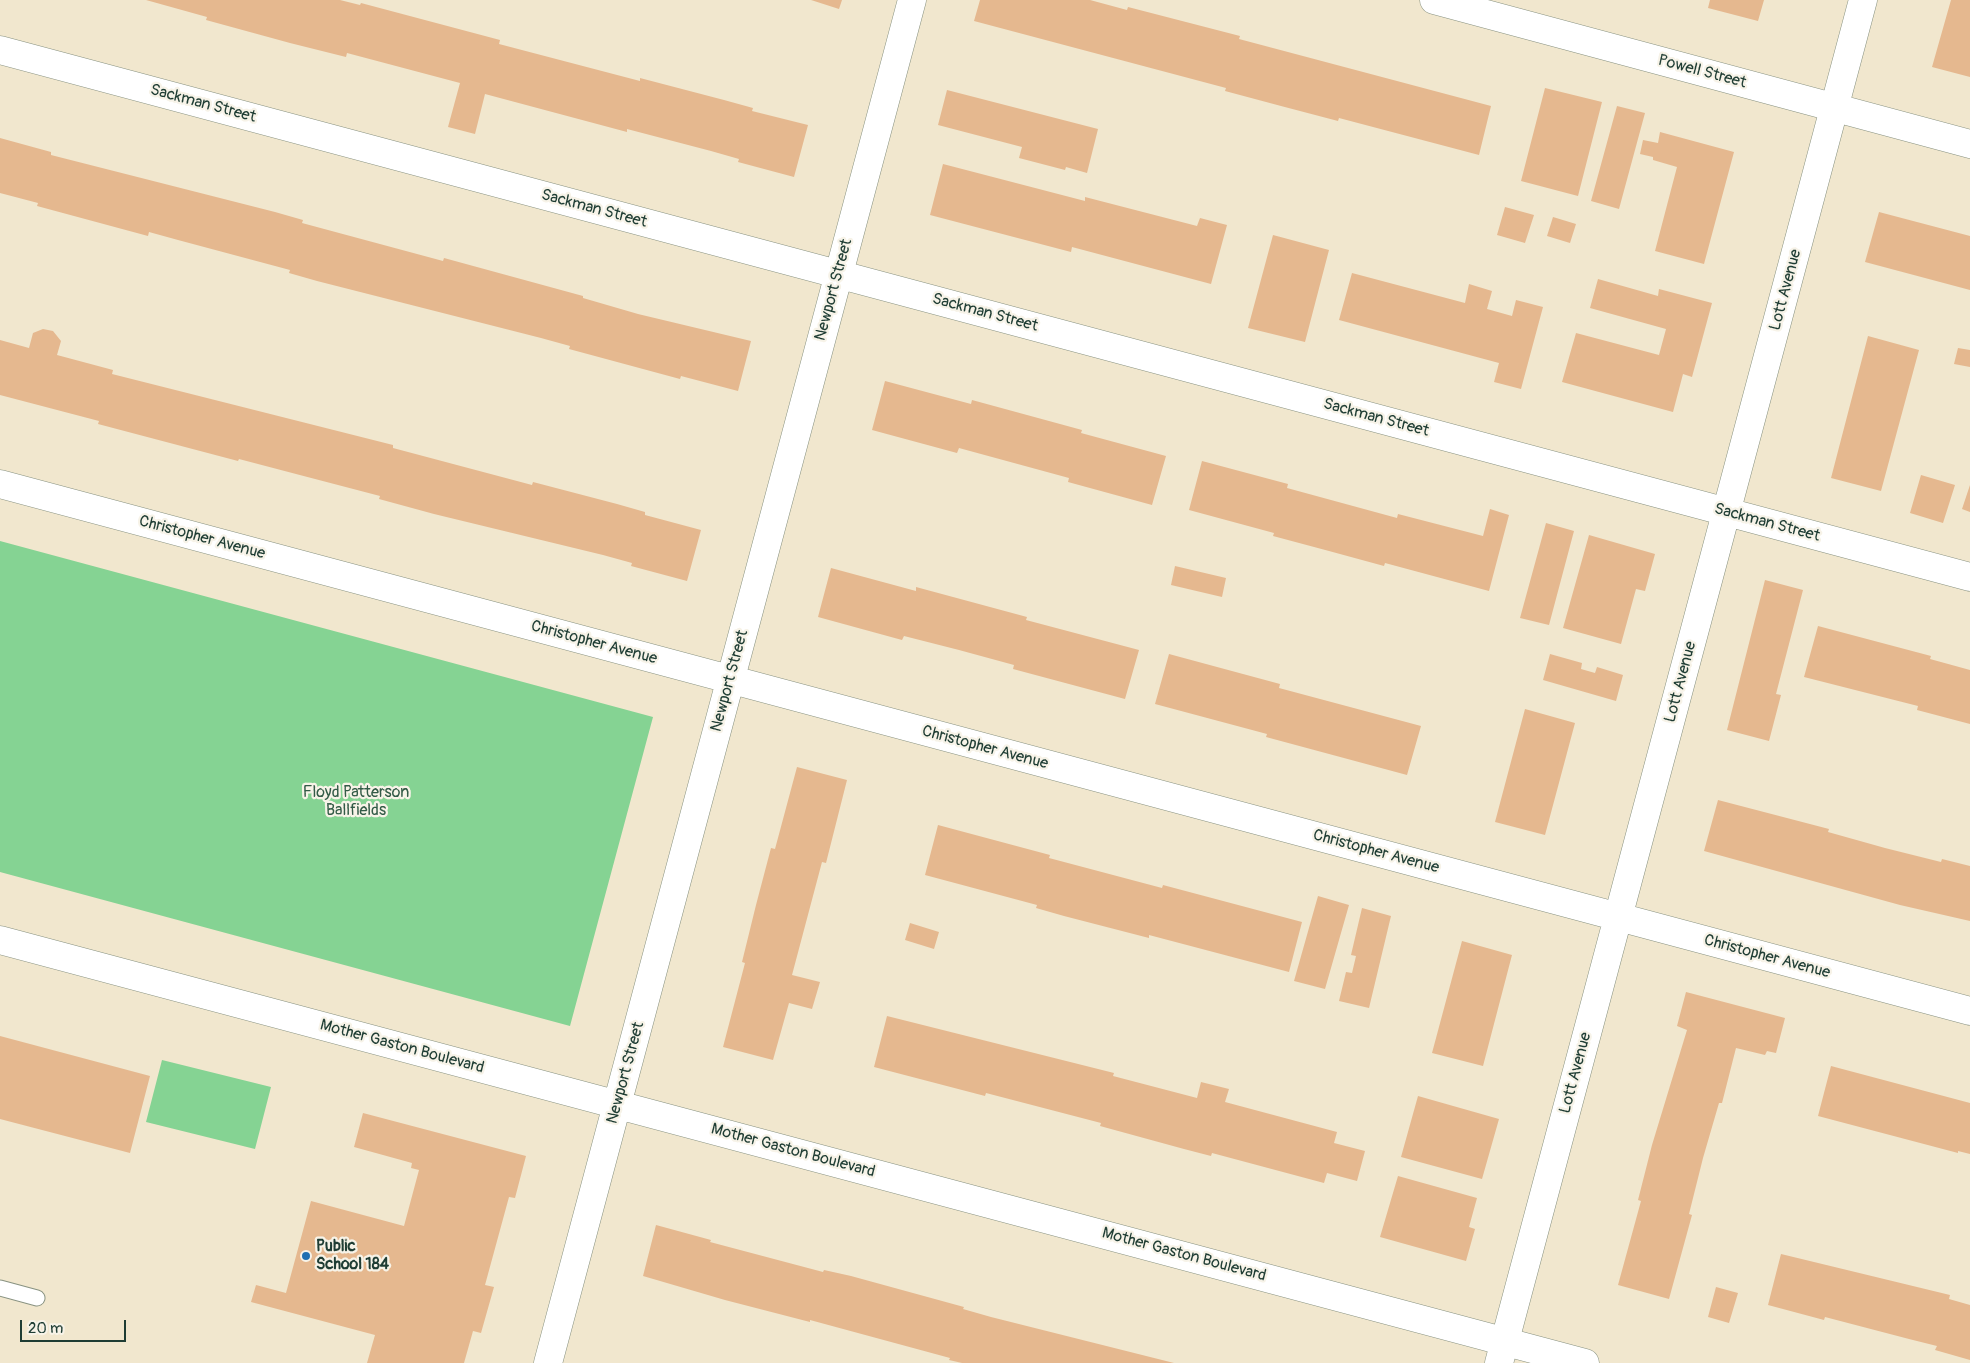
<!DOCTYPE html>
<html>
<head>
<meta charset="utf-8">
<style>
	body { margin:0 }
	#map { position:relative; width:1970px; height:1363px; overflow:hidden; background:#f1e7ce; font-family:Pangolin,sans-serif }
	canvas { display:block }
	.scale { position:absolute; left:20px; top:1320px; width:106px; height:22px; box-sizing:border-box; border:2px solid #1f3d34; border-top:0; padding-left:6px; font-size:15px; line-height:18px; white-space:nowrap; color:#1f3d34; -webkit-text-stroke:4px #f7f3e8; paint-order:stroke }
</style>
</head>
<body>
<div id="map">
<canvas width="1970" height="1363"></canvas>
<div class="scale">20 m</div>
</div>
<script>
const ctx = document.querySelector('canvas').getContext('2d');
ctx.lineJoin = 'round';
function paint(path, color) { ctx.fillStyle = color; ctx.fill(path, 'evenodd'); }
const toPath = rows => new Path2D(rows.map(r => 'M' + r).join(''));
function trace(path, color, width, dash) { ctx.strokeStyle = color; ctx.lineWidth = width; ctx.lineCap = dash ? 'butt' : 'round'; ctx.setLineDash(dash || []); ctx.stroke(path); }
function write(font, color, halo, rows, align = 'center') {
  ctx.font = font + ' Pangolin,sans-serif'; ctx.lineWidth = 4.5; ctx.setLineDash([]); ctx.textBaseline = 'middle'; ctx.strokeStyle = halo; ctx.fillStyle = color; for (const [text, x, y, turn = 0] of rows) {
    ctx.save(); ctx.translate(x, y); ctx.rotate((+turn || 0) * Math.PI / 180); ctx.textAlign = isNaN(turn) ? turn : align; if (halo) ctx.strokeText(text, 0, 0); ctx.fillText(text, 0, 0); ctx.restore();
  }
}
paint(toPath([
	[0,541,653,717,570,1026,0,872],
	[162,1060,271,1087,255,1149,146,1122]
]), '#85d393');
paint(toPath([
	[146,0,340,0,360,5,361,3,500,40,499,44,640,81,640,78,724,100,753,108,752,111,808,125,794,177,738,162,739,159,711,151,627,129,627,132,485,94,475,134,448,127,460,83,347,53,346,57,290,43,206,20,207,17],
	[811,0,842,0,839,9],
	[980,0,1090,0,1127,10,1128,7,1240,36,1239,39,1491,106,1479,155,1339,118,1338,121,1281,106,1225,91,1226,88,974,21],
	[1710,0,1764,0,1758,21,1708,8],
	[1951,0,1970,0,1970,77,1932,67],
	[1545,88,1602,102,1578,196,1521,181],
	[947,90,1098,129,1087,173,1066,167,1065,170,1019,158,1022,147,938,125],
	[1617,106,1645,113,1619,209,1591,201],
	[1660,132,1734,152,1704,264,1655,251,1677,167,1653,160,1653,157,1640,154,1643,140,1658,143],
	[0,138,51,152,51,155,275,212,303,220,302,223,443,261,444,258,583,296,583,298,638,314,751,341,738,391,681,376,680,379,569,349,570,346,541,338,317,281,289,273,290,270,178,240,149,232,148,236,37,206,38,203,0,193],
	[943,164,1085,201,1085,197,1197,226,1200,218,1227,225,1211,284,1072,247,1071,252,930,215],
	[1505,207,1534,215,1525,243,1497,235],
	[1879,212,1970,236,1970,290,1865,262],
	[1553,217,1576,224,1570,243,1547,236],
	[1273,235,1329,250,1305,342,1248,328],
	[1352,273,1465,303,1469,284,1492,291,1487,309,1512,316,1516,300,1543,307,1521,389,1494,382,1499,363,1339,320],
	[1598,279,1658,296,1659,289,1712,303,1692,377,1683,374,1673,412,1562,382,1576,333,1659,355,1666,329,1590,308],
	[43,329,53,331,61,341,57,355,113,370,112,374,393,445,393,448,532,485,533,482,617,504,645,512,645,515,701,530,687,581,631,566,632,563,603,555,434,514,379,499,380,496,296,474,239,459,238,461,98,424,99,421,0,395,0,340,29,348,33,333],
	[1868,336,1919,350,1881,491,1831,478],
	[1958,348,1970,350,1970,367,1954,364],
	[885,381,971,404,972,400,1082,430,1081,433,1166,456,1152,505,1068,482,1069,478,959,448,957,453,872,430],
	[1202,461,1288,484,1287,488,1397,518,1398,514,1483,536,1490,509,1509,515,1489,591,1385,563,1384,566,1329,551,1273,536,1274,533,1189,510],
	[1921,475,1955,485,1943,523,1910,513],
	[1970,485,1970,512,1962,509],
	[1546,523,1574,531,1549,625,1520,618],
	[1589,535,1655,554,1645,591,1636,589,1621,644,1563,628],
	[1175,566,1226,578,1222,597,1171,585],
	[831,568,916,591,916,587,1027,617,1026,620,1139,650,1125,699,1013,669,1014,665,959,650,904,636,902,640,818,617],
	[1765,580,1803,590,1776,694,1781,695,1769,741,1727,730],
	[1818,626,1931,656,1930,659,1970,670,1970,724,1917,710,1918,706,1804,677],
	[1169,654,1280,684,1279,688,1421,726,1407,775,1266,737,1267,734,1155,704],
	[1550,654,1582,663,1581,669,1595,673,1597,667,1623,675,1616,701,1543,680],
	[1525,709,1575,723,1545,835,1495,822],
	[797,767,847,780,826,863,822,862,792,975,820,982,812,1009,789,1003,773,1060,723,1047,745,963,742,962,756,905,771,848,775,849],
	[1718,800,1829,829,1828,832,1885,848,1941,862,1942,859,1970,866,1970,921,1900,905,1704,851],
	[938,825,1050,855,1049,858,1162,888,1163,885,1302,922,1289,972,1149,935,1149,938,1064,916,1036,908,1037,905,925,875],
	[1318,896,1349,905,1325,989,1294,981],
	[1362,908,1391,916,1369,1008,1339,1001,1346,972,1352,973,1356,956,1351,955],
	[910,923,939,932,934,949,905,940],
	[1462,941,1512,955,1483,1066,1432,1053],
	[1686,992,1785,1018,1776,1053,1767,1051,1765,1055,1736,1048,1722,1103,1719,1103,1703,1158,1689,1214,1692,1215,1669,1299,1618,1285,1641,1201,1638,1200,1652,1145,1687,1030,1677,1026],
	[887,1016,1114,1073,1113,1076,1197,1098,1201,1082,1229,1089,1225,1102,1337,1132,1334,1143,1365,1151,1357,1181,1327,1173,1324,1183,1212,1153,1211,1156,1184,1149,1100,1126,1101,1123,986,1093,985,1096,874,1067],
	[0,1036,150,1076,130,1153,0,1119],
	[1831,1066,1970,1103,1970,1154,1958,1151,1958,1153,1818,1116],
	[1418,1096,1499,1119,1482,1179,1401,1157],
	[363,1113,526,1156,515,1198,509,1197,485,1285,494,1287,481,1333,473,1331,464,1363,367,1363,375,1335,251,1302,256,1285,286,1293,311,1201,404,1226,419,1170,411,1168,412,1163,354,1147],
	[1398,1176,1477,1198,1469,1227,1475,1229,1466,1261,1380,1237],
	[656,1225,711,1240,710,1242,823,1272,824,1270,851,1276,964,1307,963,1309,991,1317,1174,1363,962,1363,949,1360,950,1358,810,1320,810,1322,725,1300,643,1276],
	[1781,1254,1950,1295,1949,1299,1970,1305,1970,1360,1935,1350,1937,1346,1909,1339,1825,1317,1824,1320,1768,1305],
	[1716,1287,1738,1293,1729,1323,1708,1317]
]), '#e5b88f');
const lane = toPath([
	[0,1288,37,1298]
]);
const street = toPath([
	[1434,0,1970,144],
	[0,50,1970,577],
	[0,484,1970,1011],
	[0,940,1585,1363],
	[548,1363,912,0],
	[1499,1363,1863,0]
]);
trace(lane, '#889281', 17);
trace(street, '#889281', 29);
trace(lane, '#fff', 15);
trace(street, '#fff', 28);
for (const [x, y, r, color] of [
	[306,1256,5,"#1f6fb2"]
]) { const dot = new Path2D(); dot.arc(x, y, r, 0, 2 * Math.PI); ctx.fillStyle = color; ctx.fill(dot); trace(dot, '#f7f3e8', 2); }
write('16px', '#1f3d34', '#f7f3e8', [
	["Powell Street",1702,72,15],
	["Sackman Street",203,104,15],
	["Sackman Street",594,209,15],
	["Newport Street",834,290,-75],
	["Lott Avenue",1786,290,-75],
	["Sackman Street",985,313,15],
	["Sackman Street",1376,418,15],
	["Sackman Street",1767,523,15],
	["Christopher Avenue",202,538,15],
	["Christopher Avenue",594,643,15],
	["Newport Street",730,681,-75],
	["Lott Avenue",1681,682,-75],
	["Christopher Avenue",985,748,15],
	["Christopher Avenue",1376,852,15],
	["Christopher Avenue",1767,957,15],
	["Mother Gaston Boulevard",402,1047,15],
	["Newport Street",626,1073,-75],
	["Lott Avenue",1576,1073,-75],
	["Mother Gaston Boulevard",793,1151,15],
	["Mother Gaston Boulevard",1184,1255,15]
]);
write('16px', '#335b47', '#f7f3e8', [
	["Floyd Patterson",356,793],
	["Ballfields",356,811]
]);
write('bold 16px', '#1f3d34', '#f7f3e8', [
	["Public",316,1247],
	["School 184",316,1265]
], 'left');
</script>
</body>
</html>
